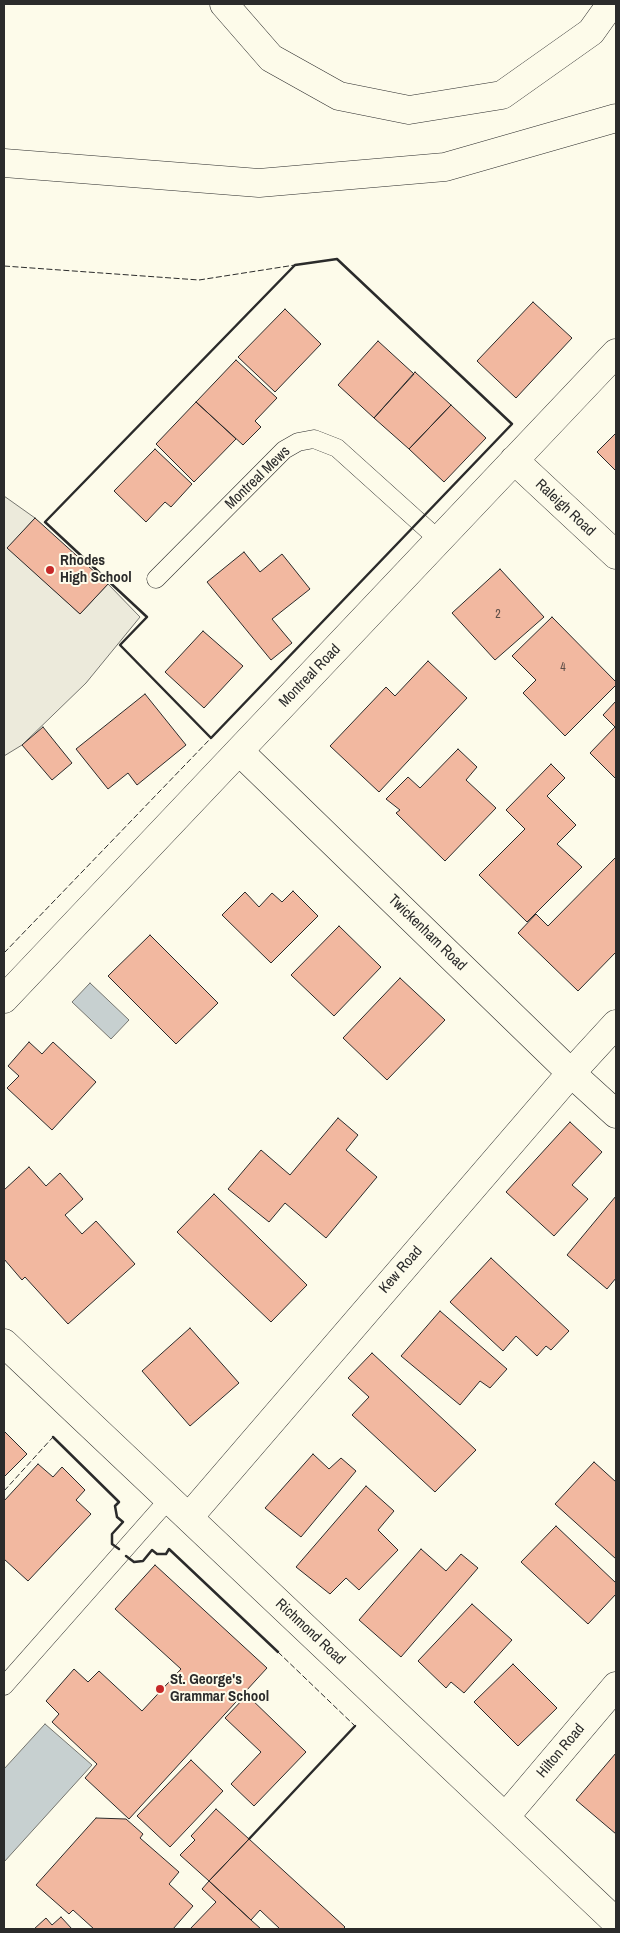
<!DOCTYPE html>
<html>
<head>
<meta charset="utf-8">
<style>
	body { margin:0 }
	#map { position:relative; width:620px; height:1933px; overflow:hidden; background:#fdfbea; font-family:"Archivo Narrow",sans-serif }
	canvas { display:block }
	.frame { position:absolute; inset:0; border:5px solid #2b2b2b; pointer-events:none }
</style>
</head>
<body>
<div id="map">
<canvas width="620" height="1933"></canvas>
<div class="frame"></div>
</div>
<script>
const ctx = document.querySelector('canvas').getContext('2d');
ctx.lineJoin = 'round';
function paint(path, color) { ctx.fillStyle = color; ctx.fill(path, 'evenodd'); }
const toPath = rows => new Path2D(rows.map(r => 'M' + r).join(''));
function trace(path, color, width, dash) { ctx.strokeStyle = color; ctx.lineWidth = width; ctx.lineCap = dash ? 'butt' : 'round'; ctx.setLineDash(dash || []); ctx.stroke(path); }
function write(font, color, halo, rows, align = 'center') {
  ctx.font = font + ' "Archivo Narrow",sans-serif'; ctx.lineWidth = 4; ctx.setLineDash([]); ctx.textBaseline = 'middle'; ctx.strokeStyle = halo; ctx.fillStyle = color; for (const [text, x, y, turn = 0] of rows) {
    ctx.save(); ctx.translate(x, y); ctx.rotate((+turn || 0) * Math.PI / 180); ctx.textAlign = isNaN(turn) ? turn : align; if (halo) ctx.strokeText(text, 0, 0); ctx.fillText(text, 0, 0); ctx.restore();
  }
}
const parking = toPath([
	[4,496,35,518,8,548,80,614,108,584,140,617,86,683,22,745,4,756,4,496]
]);
paint(parking, '#eceadb');
trace(parking, '#74746e', 1);
const water = toPath([
	[90,983,129,1020,111,1039,72,1002,90,983],
	[45,1724,92,1765,4,1862,4,1769,45,1724]
]);
paint(water, '#c7d0d0');
trace(water, '#74746e', 1);
const building = toPath([
	[533,302,572,338,516,398,477,361,533,302],
	[285,309,321,344,275,392,238,357,285,309],
	[378,341,414,374,374,418,338,385,378,341],
	[236,360,277,398,255,421,261,427,243,445,196,402,236,360],
	[415,372,451,405,409,449,374,418,415,372],
	[196,402,236,439,194,482,156,444,196,402],
	[451,405,486,438,444,482,409,449,451,405],
	[616,433,616,471,597,452,616,433],
	[155,449,192,484,171,507,165,502,146,522,114,491,155,449],
	[35,518,108,584,80,614,7,548,35,518],
	[244,552,260,572,282,554,310,589,272,619,292,643,271,660,207,582,244,552],
	[500,569,544,617,495,660,452,613,500,569],
	[552,617,616,682,616,685,565,736,523,693,536,680,512,656,552,617],
	[203,631,243,666,204,708,165,672,203,631],
	[428,661,467,698,379,792,330,746,386,687,395,696,428,661],
	[145,694,186,745,137,785,128,773,108,789,76,749,145,694],
	[616,701,616,779,590,753,615,727,603,715,616,701],
	[43,727,72,763,52,780,22,745,43,727],
	[458,749,477,767,466,780,496,808,445,861,396,813,400,810,386,799,408,777,420,788,458,749],
	[551,764,565,778,547,796,576,825,557,844,582,867,527,922,479,875,525,829,506,810,551,764],
	[616,857,616,952,578,991,518,933,536,914,548,926,616,857],
	[293,891,318,916,271,963,222,915,245,892,259,907,272,893,282,902,293,891],
	[339,926,381,967,334,1016,291,975,339,926],
	[150,935,218,1003,176,1044,108,976,150,935],
	[400,978,445,1020,387,1080,343,1038,400,978],
	[29,1042,42,1054,53,1042,96,1082,52,1130,7,1088,19,1076,8,1066,29,1042],
	[338,1118,358,1135,346,1150,377,1177,326,1238,285,1203,269,1222,228,1189,261,1150,290,1175,338,1118],
	[570,1122,602,1152,572,1185,588,1199,554,1236,506,1192,570,1122],
	[29,1167,46,1186,60,1173,83,1199,65,1215,82,1234,96,1221,135,1264,68,1324,25,1277,22,1280,4,1259,4,1190,29,1167],
	[214,1194,307,1285,271,1322,177,1232,214,1194],
	[616,1196,616,1278,607,1289,567,1255,616,1196],
	[491,1258,569,1331,551,1350,546,1346,537,1356,516,1336,503,1351,450,1302,491,1258],
	[440,1311,507,1369,490,1388,480,1381,460,1405,401,1356,440,1311],
	[190,1328,239,1383,190,1426,142,1371,190,1328],
	[372,1353,476,1450,435,1492,352,1415,369,1397,348,1378,372,1353],
	[4,1431,27,1454,4,1477,4,1431],
	[313,1454,329,1469,341,1458,356,1471,301,1537,265,1508,313,1454],
	[594,1462,616,1482,616,1559,555,1504,594,1462],
	[38,1464,53,1477,62,1467,85,1490,76,1500,91,1514,28,1581,4,1559,4,1501,38,1464],
	[366,1486,394,1511,378,1530,398,1550,359,1590,346,1578,330,1594,296,1567,366,1486],
	[556,1526,616,1583,616,1594,588,1624,521,1562,556,1526],
	[421,1549,446,1571,461,1554,478,1568,401,1657,359,1620,421,1549],
	[155,1565,267,1668,129,1819,85,1778,97,1764,52,1722,59,1714,46,1701,74,1669,88,1682,99,1671,142,1711,181,1669,115,1609,155,1565],
	[472,1604,512,1640,464,1693,451,1682,446,1688,418,1661,472,1604],
	[513,1664,557,1708,518,1746,474,1702,513,1664],
	[247,1695,306,1752,254,1806,231,1784,261,1752,225,1718,247,1695],
	[616,1753,616,1834,576,1800,616,1753],
	[191,1760,223,1791,170,1847,137,1816,191,1760],
	[216,1809,249,1839,209,1881,180,1855,195,1840,191,1836,216,1809],
	[96,1818,126,1819,143,1834,140,1838,179,1872,169,1884,193,1906,173,1929,94,1929,73,1910,69,1914,36,1885,96,1818],
	[249,1839,345,1927,343,1929,280,1929,260,1910,251,1920,209,1881,249,1839],
	[209,1881,251,1920,261,1929,190,1929,216,1902,202,1889,209,1881],
	[61,1917,72,1929,34,1929,46,1918,52,1925,61,1917]
]);
paint(building, '#f2b8a0');
trace(building, '#2b2b2b', 1);
const lane = toPath([
	[156,579,284,450,298,442,314,439,337,448,439,540],
	[4,1686,169,1499]
]);
const street = toPath([
	[514,460,616,555],
	[239,751,571,1073,616,1114],
	[4,999,616,353],
	[4,1343,616,1922],
	[189,1517,571,1073,616,1024],
	[506,1816,616,1686]
]);
const highway = toPath([
	[224,4,271,58,339,96,409,110,502,95,591,32,611,4],
	[4,163,259,183,445,167,616,118]
]);
trace(lane, '#2b2b2b', 19);
trace(street, '#2b2b2b', 29);
trace(highway, '#2b2b2b', 29);
trace(lane, '#fdfbea', 18);
trace(street, '#fdfbea', 28);
trace(highway, '#fdfbea', 28);
trace(toPath([
	[4,266,199,280,295,265],
	[4,953,211,738],
	[4,1491,53,1437],
	[278,1652,355,1726]
]), '#2b2b2b', 1, [6, 2.5]);
trace(toPath([
	[337,259,512,424,211,738,120,645,147,617,45,522,295,265,337,259],
	[53,1437,119,1502,115,1506,117,1517,123,1522,112,1534,112,1544,119,1549],
	[126,1556,134,1562,143,1561,152,1550,157,1554,166,1554,169,1549,278,1652],
	[249,1839,355,1726]
]), '#2b2b2b', 2.5);
for (const [x, y, r, color] of [
	[50,570,5,"#c62828"],
	[160,1689,5,"#c62828"]
]) { const dot = new Path2D(); dot.arc(x, y, r, 0, 2 * Math.PI); ctx.fillStyle = color; ctx.fill(dot); trace(dot, '#fdfbea', 2); }
write('12px', '#5d4e48', null, [
	["2",498,615],
	["4",563,668]
]);
write('15px', '#2b2b2b', '#fdfbea', [
	["Montreal Mews",258,478,-44],
	["Raleigh Road",565,508,43],
	["Montreal Road",310,676,-46],
	["Twickenham Road",427,933,44],
	["Kew Road",401,1270,-49],
	["Richmond Road",310,1632,43],
	["Hilton Road",561,1751,-50]
]);
write('bold 15px', '#2b2b2b', '#fdfbea', [
	["Rhodes",60,561],
	["High School",60,578],
	["St. George's",170,1680],
	["Grammar School",170,1697]
], 'left');
</script>
</body>
</html>
